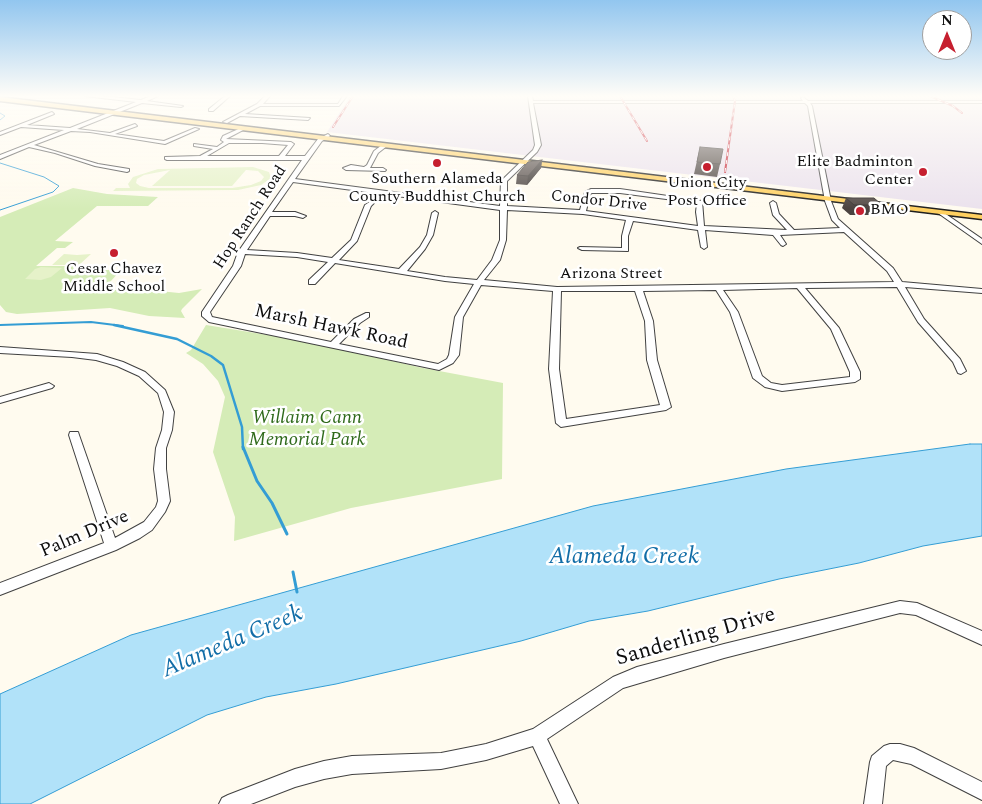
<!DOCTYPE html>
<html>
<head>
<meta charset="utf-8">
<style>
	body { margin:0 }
	#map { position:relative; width:982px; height:804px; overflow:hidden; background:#fffbef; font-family:Spectral,serif }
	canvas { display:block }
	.north { position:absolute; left:922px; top:10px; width:50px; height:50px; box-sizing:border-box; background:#fff; border:1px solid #9f9f9f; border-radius:50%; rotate:0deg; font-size:14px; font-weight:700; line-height:20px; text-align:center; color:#0e0e0e }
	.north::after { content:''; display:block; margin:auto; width:18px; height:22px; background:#c61f2f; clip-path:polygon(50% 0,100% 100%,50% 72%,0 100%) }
</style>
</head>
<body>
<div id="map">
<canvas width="982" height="804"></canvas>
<div class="north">N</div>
</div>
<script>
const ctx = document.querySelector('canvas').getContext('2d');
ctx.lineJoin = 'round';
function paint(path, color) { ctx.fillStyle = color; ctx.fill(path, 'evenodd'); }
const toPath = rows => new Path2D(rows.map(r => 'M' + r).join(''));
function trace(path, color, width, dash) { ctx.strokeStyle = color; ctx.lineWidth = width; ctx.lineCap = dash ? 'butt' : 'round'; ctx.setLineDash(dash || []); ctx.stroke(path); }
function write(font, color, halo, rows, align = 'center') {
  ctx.font = font + ' Spectral,serif'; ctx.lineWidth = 5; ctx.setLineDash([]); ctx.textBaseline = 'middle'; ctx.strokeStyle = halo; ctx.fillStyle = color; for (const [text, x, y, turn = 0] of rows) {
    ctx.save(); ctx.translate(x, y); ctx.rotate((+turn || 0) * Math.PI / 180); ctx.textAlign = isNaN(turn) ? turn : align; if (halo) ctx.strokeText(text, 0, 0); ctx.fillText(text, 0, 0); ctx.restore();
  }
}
paint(toPath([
	[350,96,982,96,982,209,327,132]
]), '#ebe2ed');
paint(toPath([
	[73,188,107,194,158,197,148,206,97,206,55,241,73,242,65,248,57,248,36,266,106,266,102,270,121,270,110,282,114,283,108,290,149,290,179,293,202,289,182,309,181,311,185,318,149,316,110,308,17,314,6,312,0,305,0,217],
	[206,325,317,343,418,367,503,383,502,479,351,508,234,541,235,517,213,452,225,397,218,381,203,364,186,353,191,350]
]), '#d5ecb7');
paint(toPath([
	[253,167,269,172,271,178,261,185,238,190,113,191,116,188,130,188,128,184,133,177,158,169],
	[170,170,152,186,232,186,246,170,258,171,264,177,261,181,251,185,232,188,149,188,140,186,136,183,137,179,144,175],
	[64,254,77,255,91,254,79,265,52,265],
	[41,267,62,268,51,277,41,280,25,279,35,269]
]), '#e6f2c9');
const water = toPath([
	[970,444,982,444,982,536,923,546,859,563,779,579,648,611,589,621,521,641,336,684,266,697,207,715,30,804,0,804,0,694,131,635,593,506,786,469,970,444]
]);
paint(water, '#b1e2f9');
trace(water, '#349dd4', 1);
trace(toPath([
	[0,113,5,116,0,120],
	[0,163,44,177,59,186,53,192,0,210]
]), '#349dd4', 1);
trace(toPath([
	[0,325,91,322,123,326]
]), '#349dd4', 2);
trace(toPath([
	[114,325,177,339,211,356,223,365,242,427,243,449]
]), '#349dd4', 2.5);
trace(toPath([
	[243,447,257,481,272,503,287,534],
	[293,572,297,592]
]), '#349dd4', 3);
const minor = toPath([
	[85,96,103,96,141,100,151,96,158,96,147,101,183,106,181,107,142,103,77,129,110,133,135,124,137,126,115,134,164,141,195,128,199,129,165,144,90,132,71,131,34,145,98,164,129,169,129,171,127,172,95,166,55,153,29,147,0,159,0,155,64,130,21,127,0,135,0,132,52,112,54,114,27,125,70,128,136,102,85,96],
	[225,96,230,96,213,111,209,111,209,109,225,96],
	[265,96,270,96,263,104,338,104,343,96,347,96,339,106,260,106,245,114,310,118,308,120,240,116,227,123,223,122,257,104,265,96],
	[528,96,532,96,533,101,803,101,801,98,803,97,808,101,982,101,982,103,810,103,812,106,831,201,838,219,893,268,902,282,982,289,982,293,905,287,924,319,960,359,966,371,961,374,958,373,953,362,918,322,897,287,805,288,839,328,860,372,860,379,855,382,782,391,765,387,753,378,730,312,716,290,643,291,653,321,657,360,671,407,666,410,561,427,556,423,549,369,553,291,481,285,463,317,459,355,453,363,439,370,209,322,202,316,202,312,233,266,238,252,302,160,167,160,165,159,165,157,200,156,213,149,194,146,194,144,217,147,224,142,221,140,223,136,243,127,245,129,226,139,291,142,294,144,285,156,305,156,318,139,328,134,330,136,322,141,295,179,500,206,501,181,533,150,535,145,528,96],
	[533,103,805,103,808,106,825,201,832,220,840,228,794,230,779,214,776,203,773,201,770,203,773,215,787,230,704,226,702,201,620,189,591,189,585,192,580,210,507,206,507,181,537,152,541,145,533,103],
	[229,143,262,143,288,145,279,156,207,156,229,143],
	[293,182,500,210,500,240,492,260,477,280,445,277,407,271,425,249,433,235,438,213,435,211,432,213,427,235,420,247,399,269,339,260,357,241,371,206,374,203,371,201,365,205,351,240,332,258,297,253,247,250,270,216,295,216,303,218,306,216,295,212,272,212,293,182],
	[592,193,620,193,697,203,696,212,698,226,586,211,590,194,592,193],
	[507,210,583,214,626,220,622,236,622,248,580,247,578,248,582,250,628,251,628,236,633,221,698,230,701,247,704,249,707,247,705,230,773,235,781,245,783,246,786,244,780,235,844,232,887,271,894,282,557,287,484,280,500,260,506,240,507,210],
	[245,254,297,257,328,262,309,280,309,284,315,284,335,263,445,281,474,284,455,317,449,355,447,359,438,364,339,344,360,323,369,317,369,313,366,313,354,319,331,342,212,317,210,312,241,266,245,254],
	[797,288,831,329,850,372,850,377,782,385,771,383,762,376,738,312,723,290,797,288],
	[561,291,635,291,645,321,647,360,660,405,566,419,559,369,561,291],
	[382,145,387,146,378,153,370,168,383,168,386,170,385,171,346,170,343,168,351,165,364,167,367,165,374,151,382,145],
	[940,210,982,239,982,244,938,213,937,212,940,210],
	[0,347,97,354,123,362,145,372,165,390,174,412,172,430,166,448,166,469,170,501,165,512,152,530,140,538,116,550,0,595,0,583,104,543,69,435,70,432,78,432,79,435,115,538,144,522,156,507,158,501,154,469,156,448,162,430,164,412,158,393,139,376,117,366,96,360,72,357,0,353,0,347],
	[49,383,54,386,52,388,0,403,0,397,49,383],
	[900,601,917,603,982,631,982,645,916,615,900,613,724,658,623,688,547,739,578,804,560,804,533,746,486,760,441,769,352,774,324,779,295,787,251,804,219,804,222,798,228,795,295,769,324,761,352,756,441,753,486,744,533,729,613,677,637,667,724,644,900,601],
	[890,744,900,744,914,748,982,782,982,800,911,764,893,760,886,766,882,804,864,804,870,762,872,756,884,746,890,744]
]);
const major = toPath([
	[0,97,982,215,982,219,0,101,0,97]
]);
trace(minor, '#414141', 2);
trace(major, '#1f1f1f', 3);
paint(minor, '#fff');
paint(major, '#ffd060');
const rail = toPath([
	[620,96,647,141],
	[930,96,953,106,962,113],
	[333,127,353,96],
	[725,172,735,101,733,96]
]);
trace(rail, '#c61f2f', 2);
trace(rail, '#fff', 1, [4]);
paint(toPath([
	[700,147,720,164,717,177,694,174],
	[542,160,541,168,527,185,516,184,517,175],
	[846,198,882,205,878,215,850,215,842,208]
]), '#4b4340');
paint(toPath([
	[542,160,541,168,527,185,528,176]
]), '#3d3734');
const building = toPath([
	[700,147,723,149,720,164,697,162,700,147],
	[542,160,528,176,517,175,528,162,542,160],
	[846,198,874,198,882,205,854,205,846,198]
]);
paint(building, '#574e4a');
trace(building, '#3d3734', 1);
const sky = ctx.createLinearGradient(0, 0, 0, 209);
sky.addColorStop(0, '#92c6ef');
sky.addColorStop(0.46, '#fffdf8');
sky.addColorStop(1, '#fffdf800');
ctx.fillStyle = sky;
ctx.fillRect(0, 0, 982, 209);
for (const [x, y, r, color] of [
	[437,163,5,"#c61f2f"],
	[707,167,5,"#c61f2f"],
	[923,172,5,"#c61f2f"],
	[860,211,5,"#c61f2f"],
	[114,253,5,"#c61f2f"]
]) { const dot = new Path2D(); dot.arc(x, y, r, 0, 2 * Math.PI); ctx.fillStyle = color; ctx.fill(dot); trace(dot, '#fff', 2); }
write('16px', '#0e0e0e', '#fff', [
	["Elite Badminton",913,163,"right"],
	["Center",913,181,"right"],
	["Southern Alameda",437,180],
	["County Buddhist Church",437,198],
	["Union City",707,184],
	["Post Office",707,202],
	["BMO",870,211,"left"],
	["Cesar Chavez",114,270],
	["Middle School",114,288]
]);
write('16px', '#0e0e0e', '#fff', [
	["Condor Drive",599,202,6],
	["Hop Ranch Road",251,218,-57],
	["Arizona Street",611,275]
]);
write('19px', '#0e0e0e', '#fff', [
	["Marsh Hawk Road",331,328,12],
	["Palm Drive",85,535,-23]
]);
write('italic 19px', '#2f6a1b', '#fff', [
	["Willaim Cann",307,419],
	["Memorial Park",307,441]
]);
write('22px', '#0e0e0e', '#fff', [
	["Sanderling Drive",696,638,-16]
]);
write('italic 24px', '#116da7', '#fff', [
	["Alameda Creek",624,558],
	["Alameda Creek",233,643,-23]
]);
</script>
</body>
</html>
